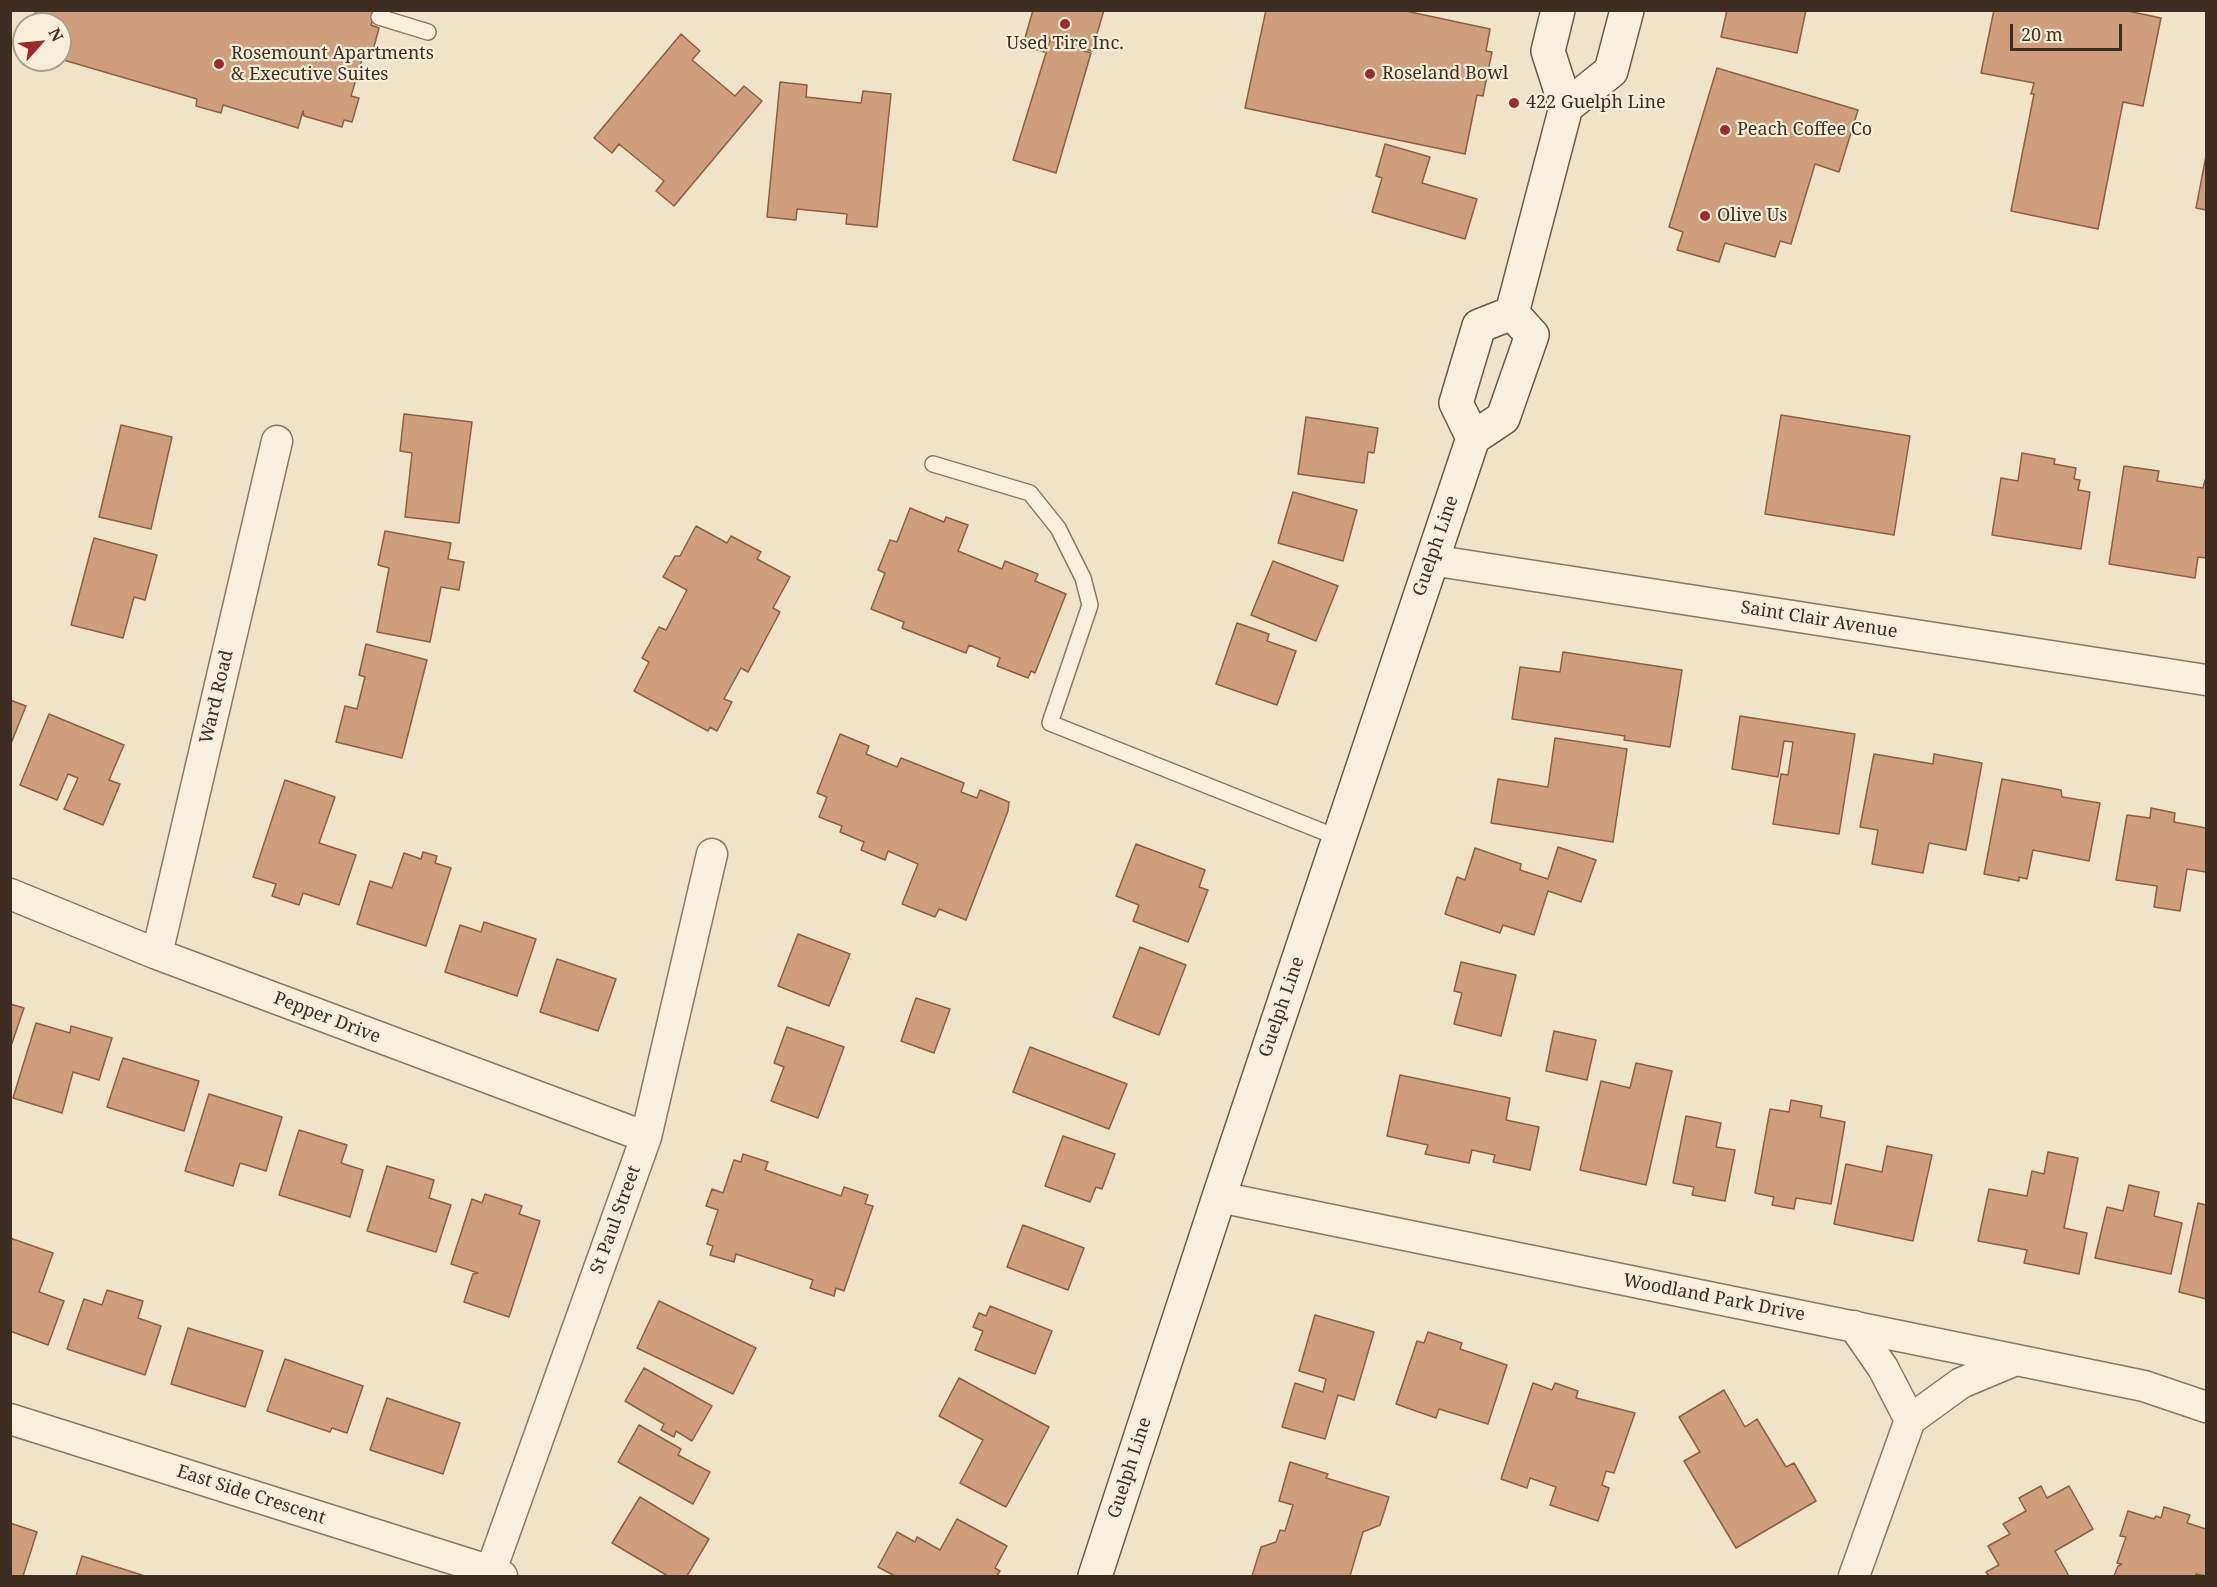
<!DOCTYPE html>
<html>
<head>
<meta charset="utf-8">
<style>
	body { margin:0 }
	#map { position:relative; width:2217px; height:1587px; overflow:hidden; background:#f0e4c8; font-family:"Noto Serif",serif }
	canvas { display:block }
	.frame { position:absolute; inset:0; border:12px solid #3d2e20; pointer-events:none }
	.north { position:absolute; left:12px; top:12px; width:60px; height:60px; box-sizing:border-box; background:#f7eed8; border:2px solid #ada18e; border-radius:50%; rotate:63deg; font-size:16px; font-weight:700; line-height:24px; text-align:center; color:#3d2e20 }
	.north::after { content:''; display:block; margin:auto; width:21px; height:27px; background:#9e2a2b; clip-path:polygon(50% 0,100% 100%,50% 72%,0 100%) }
	.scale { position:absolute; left:2010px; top:24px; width:112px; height:27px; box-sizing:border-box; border:3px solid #3d2e20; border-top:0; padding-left:8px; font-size:18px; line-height:21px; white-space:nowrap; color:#3d2e20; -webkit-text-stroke:4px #f7eed8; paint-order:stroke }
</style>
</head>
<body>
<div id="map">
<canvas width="2217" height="1587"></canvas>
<div class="frame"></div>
<div class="north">N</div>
<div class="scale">20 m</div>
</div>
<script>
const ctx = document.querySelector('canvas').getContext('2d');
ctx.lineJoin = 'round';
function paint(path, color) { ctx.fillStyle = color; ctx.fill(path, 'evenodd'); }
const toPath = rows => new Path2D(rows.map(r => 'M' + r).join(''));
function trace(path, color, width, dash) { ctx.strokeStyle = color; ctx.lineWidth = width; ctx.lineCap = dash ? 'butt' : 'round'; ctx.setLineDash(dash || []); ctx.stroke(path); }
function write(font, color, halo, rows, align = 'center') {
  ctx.font = font + ' "Noto Serif",serif'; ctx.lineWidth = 4.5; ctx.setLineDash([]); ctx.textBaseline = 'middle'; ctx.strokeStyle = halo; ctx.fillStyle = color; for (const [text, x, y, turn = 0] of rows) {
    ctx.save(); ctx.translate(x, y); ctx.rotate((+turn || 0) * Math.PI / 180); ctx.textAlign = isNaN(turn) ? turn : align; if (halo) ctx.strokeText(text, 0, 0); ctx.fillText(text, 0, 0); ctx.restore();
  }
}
const building = toPath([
	[36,10,375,10,371,25,379,28,371,58,363,56,351,96,359,98,352,122,344,120,342,127,304,116,303,111,298,128,223,105,221,113,196,106,197,99,60,59,60,24,33,24,36,10],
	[1033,10,1104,10,1092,51,1047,38,1044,52,1023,45,1033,10],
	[1266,10,1401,10,1490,29,1486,51,1492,52,1483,96,1477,95,1465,154,1245,108,1266,10],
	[1727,10,1806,10,1797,53,1721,37,1727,10],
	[1994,10,2123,10,2161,18,2143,106,2123,102,2098,229,2011,211,2034,94,2031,94,2034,83,1981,73,1994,10],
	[681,34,700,51,692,60,735,96,744,86,762,101,674,206,656,191,664,181,619,144,612,153,594,138,681,34],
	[1050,40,1091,53,1056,173,1013,160,1050,40],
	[1717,68,1858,110,1839,172,1815,164,1791,244,1780,241,1775,257,1725,243,1719,262,1677,250,1683,232,1669,227,1717,68],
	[780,82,807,85,806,97,861,103,863,91,891,94,877,227,846,224,847,214,797,209,796,220,767,217,780,82],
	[1385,144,1430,157,1422,183,1477,199,1465,239,1372,212,1382,178,1376,176,1385,144],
	[2206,156,2206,210,2196,208,2206,156],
	[404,414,472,422,459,523,405,517,412,453,400,451,404,414],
	[1781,415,1910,436,1894,535,1765,514,1781,415],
	[1306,417,1378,428,1374,453,1368,452,1364,483,1298,474,1306,417],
	[121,425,172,437,151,529,99,517,121,425],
	[2022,453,2055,459,2054,464,2076,468,2074,479,2080,480,2078,490,2090,492,2081,549,1992,535,2001,478,2018,481,2022,453],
	[2124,466,2159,471,2157,481,2203,488,2205,480,2206,480,2206,558,2198,557,2195,578,2109,564,2124,466],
	[1293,492,1357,510,1343,561,1278,543,1293,492],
	[910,508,944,522,946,517,968,525,958,551,1002,569,1005,561,1038,574,1035,581,1066,594,1035,673,1031,671,1028,678,997,666,1000,658,969,645,966,653,902,628,904,622,871,609,885,573,878,570,890,540,897,542,910,508],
	[696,526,727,543,731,536,761,552,757,559,790,577,773,608,780,612,748,672,741,668,724,699,732,702,717,731,710,727,708,731,634,691,649,662,642,658,659,627,666,630,687,590,663,577,675,556,680,556,696,526],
	[385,531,451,543,448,559,464,562,459,590,441,587,430,642,377,632,389,568,378,565,385,531],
	[94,538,157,555,145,600,134,597,123,638,71,625,94,538],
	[1273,561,1338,586,1316,641,1251,615,1273,561],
	[1237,623,1269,634,1267,641,1296,651,1277,705,1216,684,1237,623],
	[366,644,427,660,402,758,336,742,345,706,357,709,365,677,359,675,366,644],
	[1563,652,1682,670,1670,747,1624,740,1625,736,1512,719,1520,667,1560,672,1563,652],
	[10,700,26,706,10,746,10,700],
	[49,714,124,745,109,780,120,784,103,825,64,809,78,778,68,774,57,800,20,785,49,714],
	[1740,716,1855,734,1839,834,1773,824,1781,774,1788,775,1793,742,1784,741,1778,777,1732,769,1740,716],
	[840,734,869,746,866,754,897,767,901,758,964,783,961,792,977,798,980,790,1009,802,1008,811,966,920,939,909,935,917,902,904,918,864,888,851,885,860,861,850,864,842,840,832,842,826,819,817,827,797,817,793,840,734],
	[1555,738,1627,749,1613,842,1491,823,1498,779,1548,787,1555,738],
	[1874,754,1933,764,1934,754,1982,763,1966,850,1929,843,1923,873,1872,864,1878,830,1860,827,1874,754],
	[2002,779,2061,790,2062,797,2100,803,2089,861,2033,850,2027,879,2019,877,2019,881,1984,874,2002,779],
	[285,780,335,797,319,843,356,855,339,905,303,893,299,905,272,896,276,884,253,877,285,780],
	[2151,808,2175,813,2174,822,2206,828,2206,872,2187,869,2180,911,2154,907,2157,886,2116,880,2127,815,2150,818,2151,808],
	[1136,844,1205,870,1199,887,1208,890,1188,942,1133,921,1139,905,1116,896,1136,844],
	[1558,847,1596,860,1581,902,1548,891,1534,935,1503,925,1500,933,1445,914,1457,877,1465,880,1475,848,1521,864,1520,870,1548,879,1558,847],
	[423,852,437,856,435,863,451,868,426,946,357,924,370,881,392,888,404,853,421,859,423,852],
	[484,922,536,939,517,996,445,972,460,925,481,932,484,922],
	[798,934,850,954,829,1006,778,986,798,934],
	[1140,947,1186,965,1159,1035,1113,1017,1140,947],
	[557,959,616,979,598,1031,540,1012,557,959],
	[1461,962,1516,975,1501,1036,1454,1024,1462,993,1454,991,1461,962],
	[916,998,950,1009,934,1053,901,1041,916,998],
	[10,1004,24,1008,10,1049,10,1004],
	[36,1023,70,1033,71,1026,112,1038,99,1080,73,1072,62,1113,13,1098,36,1023],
	[787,1027,844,1047,818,1118,771,1101,784,1067,774,1063,787,1027],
	[1554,1031,1596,1040,1587,1080,1546,1071,1554,1031],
	[1030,1047,1127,1084,1109,1129,1013,1092,1030,1047],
	[123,1058,199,1081,184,1131,107,1107,123,1058],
	[1636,1063,1672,1071,1646,1185,1580,1170,1601,1081,1630,1088,1636,1063],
	[1400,1075,1510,1098,1506,1120,1539,1127,1530,1170,1493,1162,1495,1155,1472,1150,1469,1163,1425,1154,1428,1145,1387,1136,1400,1075],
	[209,1094,282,1117,266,1171,240,1163,233,1186,185,1171,209,1094],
	[1791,1100,1822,1106,1820,1117,1845,1122,1831,1204,1796,1198,1794,1209,1772,1205,1774,1197,1755,1193,1770,1109,1789,1112,1791,1100],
	[1686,1116,1721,1123,1716,1147,1735,1150,1725,1201,1692,1195,1694,1187,1673,1183,1686,1116],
	[299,1130,347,1145,341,1163,363,1170,350,1217,279,1195,299,1130],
	[1063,1136,1115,1154,1102,1189,1096,1187,1090,1202,1045,1186,1063,1136],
	[1887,1146,1932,1155,1913,1241,1834,1224,1846,1164,1882,1172,1887,1146],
	[2048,1152,2078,1158,2064,1228,2087,1233,2079,1274,2024,1263,2027,1250,1978,1241,1989,1189,2027,1196,2032,1171,2044,1174,2048,1152],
	[743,1154,768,1162,765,1170,841,1196,844,1187,868,1195,865,1204,873,1206,844,1291,836,1288,834,1296,810,1288,813,1280,736,1254,734,1262,710,1255,713,1246,707,1244,718,1210,706,1206,712,1189,723,1193,734,1160,741,1162,743,1154],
	[387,1166,434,1180,429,1198,451,1205,436,1252,367,1231,387,1166],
	[2129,1185,2159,1192,2154,1216,2182,1223,2171,1274,2095,1258,2107,1207,2123,1211,2129,1185],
	[485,1194,522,1206,519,1214,540,1221,509,1317,464,1302,473,1274,478,1273,451,1264,472,1199,482,1203,485,1194],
	[2198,1203,2206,1205,2206,1299,2179,1292,2198,1203],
	[1023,1225,1084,1248,1068,1290,1007,1267,1023,1225],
	[10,1238,53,1253,39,1292,64,1301,48,1345,10,1331,10,1238],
	[107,1290,143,1301,138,1318,161,1326,145,1375,67,1349,84,1299,102,1305,107,1290],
	[659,1301,756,1348,733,1394,637,1348,659,1301],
	[990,1306,1052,1331,1035,1374,975,1350,983,1331,973,1327,979,1313,986,1316,990,1306],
	[1315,1315,1374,1332,1354,1400,1338,1395,1325,1439,1282,1427,1295,1383,1323,1392,1326,1379,1299,1371,1315,1315],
	[188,1328,263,1351,245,1407,171,1384,188,1328],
	[1428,1332,1462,1343,1460,1349,1507,1365,1488,1424,1439,1409,1436,1418,1396,1404,1417,1341,1424,1343,1428,1332],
	[285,1359,363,1386,347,1433,332,1428,330,1432,267,1411,285,1359],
	[644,1368,712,1406,692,1441,676,1431,674,1437,661,1430,664,1424,625,1401,644,1368],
	[959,1378,1049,1427,1006,1507,960,1483,983,1440,939,1416,959,1378],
	[1533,1383,1552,1390,1555,1383,1578,1391,1576,1398,1635,1413,1614,1473,1606,1471,1602,1485,1609,1488,1598,1521,1550,1505,1556,1487,1530,1478,1527,1488,1501,1479,1533,1383],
	[1724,1390,1745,1427,1757,1419,1786,1467,1794,1463,1816,1501,1736,1548,1684,1461,1700,1452,1679,1417,1724,1390],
	[387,1398,460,1423,443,1474,370,1450,387,1398],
	[639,1425,681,1449,678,1455,710,1472,693,1504,618,1462,639,1425],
	[1290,1462,1328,1474,1326,1478,1389,1497,1380,1525,1363,1532,1350,1576,1252,1576,1261,1547,1276,1542,1280,1530,1285,1531,1293,1505,1279,1501,1290,1462],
	[2041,1486,2047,1498,2069,1486,2093,1529,2055,1551,2069,1576,1989,1576,1986,1572,1999,1565,1988,1546,2010,1534,2003,1524,2026,1511,2019,1498,2041,1486],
	[640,1497,709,1539,687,1576,668,1576,612,1543,640,1497],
	[2164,1507,2190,1515,2187,1523,2206,1529,2206,1576,2196,1574,2195,1576,2114,1576,2118,1566,2122,1564,2117,1563,2126,1537,2120,1536,2128,1511,2154,1519,2156,1516,2161,1518,2164,1507],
	[957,1519,1007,1546,995,1568,1000,1571,997,1576,895,1576,878,1567,897,1532,915,1542,917,1537,940,1550,957,1519],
	[10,1523,37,1532,23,1576,10,1576,10,1523],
	[82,1556,145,1576,76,1576,82,1556]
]);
paint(building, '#cf9f7d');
trace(building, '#8d5f41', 1.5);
const lane = toPath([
	[379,17,428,32],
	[933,464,1030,493,1058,528,1083,578,1090,605,1050,723,1339,838]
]);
const street = toPath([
	[1431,560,2206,680],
	[10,894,157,954,646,1137],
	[157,954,277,441],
	[1219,1197,2144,1386,2206,1407],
	[1854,1326,1883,1368,1910,1420],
	[10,1419,491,1571,502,1576],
	[489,1576,646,1137,712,854],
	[1854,1576,1910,1420,1961,1383,2016,1360]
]);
const secondary = toPath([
	[1566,107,1611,71,1627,10],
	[1512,313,1566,107,1548,51,1558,10],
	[1473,438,1456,403,1479,326,1512,313],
	[1095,1576,1219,1197,1473,438,1503,418,1532,335,1512,313]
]);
trace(lane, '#8d765c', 18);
trace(street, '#8d765c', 33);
trace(secondary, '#6f573f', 36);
trace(lane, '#faf1dc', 15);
trace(street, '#faf1dc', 30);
trace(secondary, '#faf1dc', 33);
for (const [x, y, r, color] of [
	[1065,24,6,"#9e2a2b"],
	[219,64,6,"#9e2a2b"],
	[1370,74,6,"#9e2a2b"],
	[1514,103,6,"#9e2a2b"],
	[1725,130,6,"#9e2a2b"],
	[1705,216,6,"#9e2a2b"]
]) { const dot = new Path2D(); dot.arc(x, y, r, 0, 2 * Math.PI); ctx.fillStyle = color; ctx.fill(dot); trace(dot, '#f7eed8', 2); }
write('18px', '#3d2e20', '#f7eed8', [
	["Used Tire Inc.",1065,44,"center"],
	["Rosemount Apartments",231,54],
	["& Executive Suites",231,75],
	["Roseland Bowl",1382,74],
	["422 Guelph Line",1526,103],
	["Peach Coffee Co",1737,130],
	["Olive Us",1717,216]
], 'left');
write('18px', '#3d2e20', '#f7eed8', [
	["Guelph Line",1436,546,-71],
	["Saint Clair Avenue",1819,620,9],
	["Ward Road",217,697,-77],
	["Guelph Line",1282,1007,-71],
	["Pepper Drive",327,1018,21],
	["St Paul Street",616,1220,-70],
	["Woodland Park Drive",1714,1298,11],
	["Guelph Line",1130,1468,-72],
	["East Side Crescent",251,1495,18]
]);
</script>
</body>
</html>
